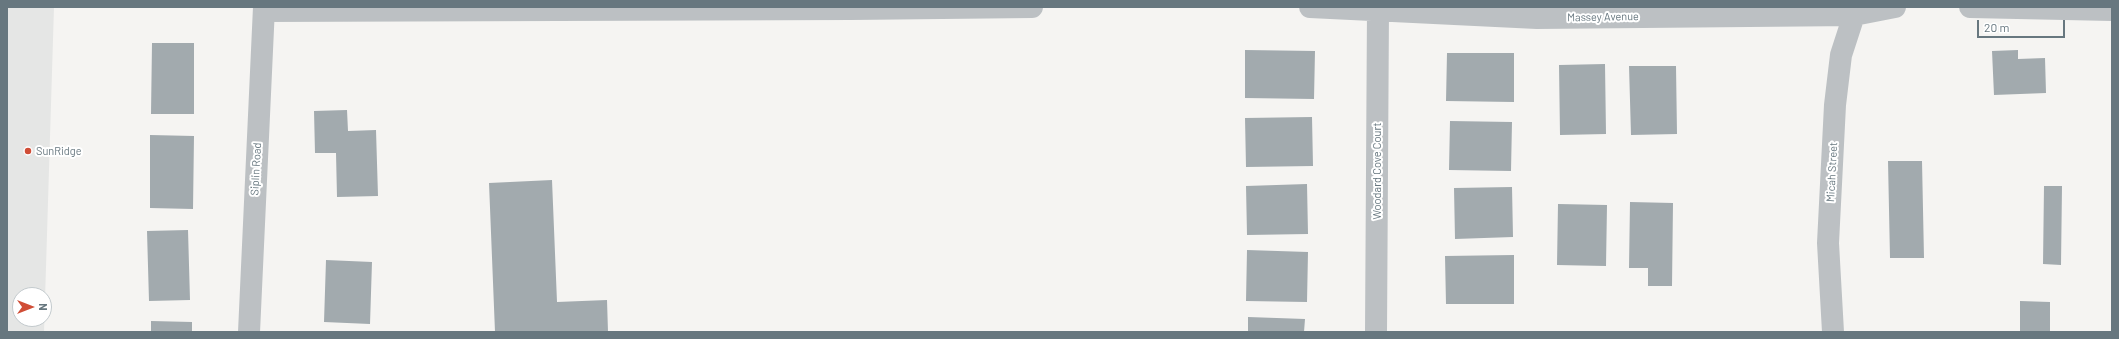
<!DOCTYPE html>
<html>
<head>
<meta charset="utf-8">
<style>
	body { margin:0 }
	#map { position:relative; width:2119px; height:339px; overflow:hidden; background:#f5f4f2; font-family:Barlow,sans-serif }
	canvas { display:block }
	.frame { position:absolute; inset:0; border:8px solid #67777f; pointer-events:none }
	.north { position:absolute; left:12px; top:287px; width:40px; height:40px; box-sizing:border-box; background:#fff; border:1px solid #c2c9cc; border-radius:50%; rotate:90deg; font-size:11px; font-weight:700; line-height:16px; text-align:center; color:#67777f }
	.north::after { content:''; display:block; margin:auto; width:14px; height:18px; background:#d04d36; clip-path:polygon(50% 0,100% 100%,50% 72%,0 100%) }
	.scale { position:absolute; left:1977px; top:20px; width:88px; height:18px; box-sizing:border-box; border:2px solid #67777f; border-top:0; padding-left:5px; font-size:12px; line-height:14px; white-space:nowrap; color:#67777f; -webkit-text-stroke:3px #fff; paint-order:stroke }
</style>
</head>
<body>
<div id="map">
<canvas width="2119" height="339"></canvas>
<div class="frame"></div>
<div class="north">N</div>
<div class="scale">20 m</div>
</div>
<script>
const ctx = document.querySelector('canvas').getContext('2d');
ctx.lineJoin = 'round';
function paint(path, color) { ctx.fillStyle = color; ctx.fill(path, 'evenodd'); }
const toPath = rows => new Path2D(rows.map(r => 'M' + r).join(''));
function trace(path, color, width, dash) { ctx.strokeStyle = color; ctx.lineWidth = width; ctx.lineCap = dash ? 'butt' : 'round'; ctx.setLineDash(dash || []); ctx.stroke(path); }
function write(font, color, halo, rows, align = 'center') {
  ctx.font = font + ' Barlow,sans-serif'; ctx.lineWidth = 4; ctx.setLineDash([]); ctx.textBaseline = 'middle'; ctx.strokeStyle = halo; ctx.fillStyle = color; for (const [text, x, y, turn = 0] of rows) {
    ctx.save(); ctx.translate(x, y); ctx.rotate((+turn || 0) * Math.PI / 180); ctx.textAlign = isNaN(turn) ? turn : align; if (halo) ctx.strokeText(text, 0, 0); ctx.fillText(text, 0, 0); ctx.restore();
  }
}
paint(toPath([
	[7,7,54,7,44,332,7,332],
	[20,295,44,295,44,319,20,319]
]), '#e5e6e5');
paint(toPath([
	[152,43,194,43,194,114,151,114],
	[1245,50,1315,51,1314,99,1245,98],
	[2018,50,2018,59,2045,58,2046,93,1994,95,1992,51],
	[1447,53,1514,53,1514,102,1446,101],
	[1605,64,1606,134,1560,135,1559,65],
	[1629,66,1676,66,1677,134,1631,135],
	[347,110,348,131,376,130,378,196,337,197,336,153,315,153,314,111],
	[1312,117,1313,166,1246,167,1245,118],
	[1450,121,1512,122,1511,171,1449,170],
	[150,135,194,136,193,209,150,208],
	[1888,161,1922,161,1924,258,1890,258],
	[552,180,557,302,607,300,608,332,495,332,489,183],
	[1307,184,1308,234,1247,235,1246,186],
	[2044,186,2062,186,2061,265,2043,264],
	[1512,187,1513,237,1455,239,1454,188],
	[1630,202,1673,203,1672,286,1648,286,1648,268,1629,268],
	[1558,204,1607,205,1606,266,1557,265],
	[188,230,190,300,149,301,147,231],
	[1247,250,1308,252,1307,302,1246,301],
	[1514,255,1514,304,1446,304,1445,256],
	[326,260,372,262,370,324,324,322],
	[2020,301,2050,302,2050,332,2020,332],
	[1248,317,1305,319,1304,332,1248,332],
	[151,321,192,322,192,332,151,332]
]), '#a2aaae');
trace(toPath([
	[1310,7,1537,18,1854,15,1895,7],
	[1970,7,2112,10],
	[264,11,851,9,1032,7],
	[249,332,264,7],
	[1376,332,1378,9],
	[1833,332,1828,243,1835,105,1841,55,1854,15]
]), '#bcc0c3', 22);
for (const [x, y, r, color] of [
	[28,151,4,"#d04d36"]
]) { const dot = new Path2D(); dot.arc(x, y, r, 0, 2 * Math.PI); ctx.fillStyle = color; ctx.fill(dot); trace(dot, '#fff', 1.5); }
write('11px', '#67777f', '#fff', [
	["Massey Avenue",1603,17,-1],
	["Siplin Road",256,169,-87],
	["Woodard Cove Court",1377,171,-90],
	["Micah Street",1832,172,-87]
]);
write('11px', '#67777f', '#fff', [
	["SunRidge",36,151]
], 'left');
</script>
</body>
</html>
